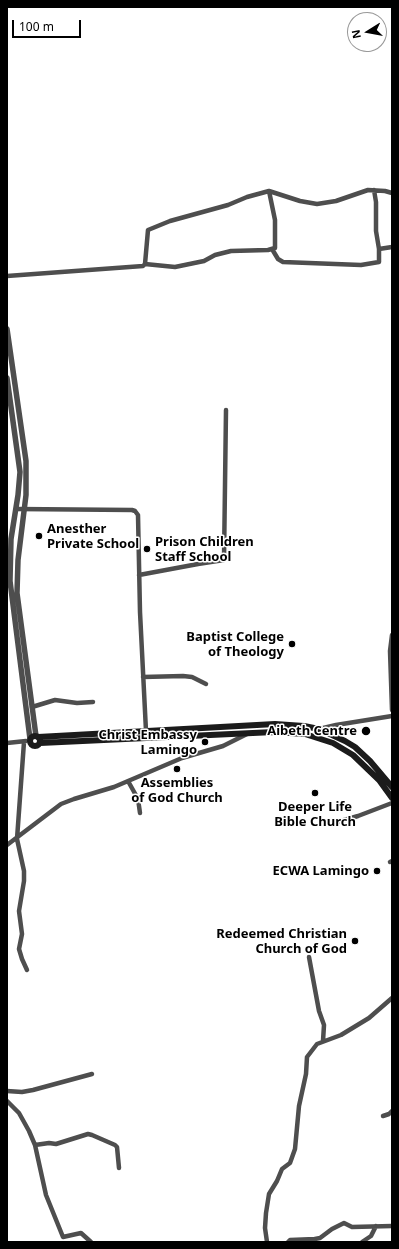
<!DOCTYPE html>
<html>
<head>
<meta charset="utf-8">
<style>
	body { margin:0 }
	#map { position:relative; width:399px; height:1249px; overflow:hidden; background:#fff; font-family:"Noto Sans",sans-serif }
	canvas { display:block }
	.frame { position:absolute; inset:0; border:8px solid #000; pointer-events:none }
	.north { position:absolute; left:347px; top:12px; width:40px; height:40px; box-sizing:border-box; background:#fff; border:1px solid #999; border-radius:50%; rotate:259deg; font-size:11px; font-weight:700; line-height:16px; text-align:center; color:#000 }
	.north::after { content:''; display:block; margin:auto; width:14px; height:18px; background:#000; clip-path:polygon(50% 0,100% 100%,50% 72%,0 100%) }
	.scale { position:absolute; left:12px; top:20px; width:69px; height:18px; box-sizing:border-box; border:2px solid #000; border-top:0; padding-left:5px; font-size:12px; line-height:14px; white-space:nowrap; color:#000; -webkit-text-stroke:3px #fff; paint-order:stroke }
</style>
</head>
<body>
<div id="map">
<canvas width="399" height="1249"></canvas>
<div class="frame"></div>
<div class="north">N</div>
<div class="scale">100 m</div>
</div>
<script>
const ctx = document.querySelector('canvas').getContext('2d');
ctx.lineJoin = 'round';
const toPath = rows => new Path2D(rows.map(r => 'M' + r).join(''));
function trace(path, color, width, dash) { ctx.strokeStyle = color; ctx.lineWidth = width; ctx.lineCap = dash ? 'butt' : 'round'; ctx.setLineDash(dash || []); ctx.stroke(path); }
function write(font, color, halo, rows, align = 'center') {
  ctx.font = font + ' "Noto Sans",sans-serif'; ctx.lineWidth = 3; ctx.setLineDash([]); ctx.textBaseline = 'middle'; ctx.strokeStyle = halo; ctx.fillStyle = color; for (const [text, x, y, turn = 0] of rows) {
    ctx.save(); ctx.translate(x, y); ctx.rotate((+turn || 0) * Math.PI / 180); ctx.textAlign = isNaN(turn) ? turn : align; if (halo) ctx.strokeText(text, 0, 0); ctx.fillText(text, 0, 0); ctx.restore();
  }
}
trace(toPath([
	[374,190,376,202,376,231,379,249],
	[272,249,278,259,283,262,361,265,379,262,379,249,392,247],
	[145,264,175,267,204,261,215,255,231,251,268,250,275,248,275,220,269,191],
	[7,276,143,266,145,264,148,230,170,221,228,205,247,197,269,191,300,201,317,204,336,201,368,190,385,191,392,193],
	[16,509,132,510,135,511,138,515,140,612,146,731],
	[139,575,198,564,224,560,226,410],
	[392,635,390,651,392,710],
	[143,677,183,676,192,677,206,684],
	[32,707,55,700,77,703,93,702],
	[319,729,336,725,392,716],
	[24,742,17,839,24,871,24,881,19,911,22,934,19,949,22,959,27,970],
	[7,743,26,741],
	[128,781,138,799,140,813],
	[334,823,358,816,392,803],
	[7,845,61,804,74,799,114,787,182,758,223,746,247,734],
	[390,862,392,861],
	[309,957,319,1011,324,1025,323,1041],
	[7,1091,22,1092,33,1090,92,1074],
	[7,1101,19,1113,29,1131,35,1145,46,1195,63,1237,81,1233,91,1242],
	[383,1116,389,1114,392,1111],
	[35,1145,49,1143,56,1144,88,1134,92,1135,115,1145,117,1147,119,1168],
	[267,1242,265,1228,266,1213,269,1194,277,1181,282,1169,290,1163,295,1149,299,1106,306,1074,307,1057,317,1044,341,1035,369,1018,392,998],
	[288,1242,290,1240,315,1239],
	[313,1242,315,1239,320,1238,332,1229,344,1223,352,1227,392,1226],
	[362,1242,371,1236,376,1226]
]), '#4e4e4e', 4.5);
trace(toPath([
	[7,329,26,461,26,495,18,560,17,593,36,736],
	[7,378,20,472,18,495,11,539,10,581,30,739]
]), '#4e4e4e', 5.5);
trace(toPath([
	'30 741a5 5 0 1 1 10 0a5 5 0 1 1-10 0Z',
	[38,737,275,724,304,726,319,729,345,741,355,747,370,761,392,787],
	[40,743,274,732,305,734,333,743,353,755,379,780,392,798]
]), '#1b1b1b', 6);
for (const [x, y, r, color] of [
	[39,536,4,"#000"],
	[147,549,4,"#000"],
	[292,644,4,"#000"],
	[366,731,5,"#000"],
	[205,742,4,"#000"],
	[177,769,4,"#000"],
	[315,793,4,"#000"],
	[377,871,4,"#000"],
	[355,941,4,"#000"]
]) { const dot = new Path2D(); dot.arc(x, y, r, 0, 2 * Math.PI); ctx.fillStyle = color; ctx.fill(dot); trace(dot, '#fff', 1.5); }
write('bold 13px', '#000', '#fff', [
	["Anesther",47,529,"left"],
	["Private School",47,544,"left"],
	["Prison Children",155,542,"left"],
	["Staff School",155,557,"left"],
	["Baptist College",284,637],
	["of Theology",284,652],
	["Aibeth Centre",357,731],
	["Christ Embassy",197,735],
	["Lamingo",197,750],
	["Assemblies",177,783,"center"],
	["of God Church",177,798,"center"],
	["Deeper Life",315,807,"center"],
	["Bible Church",315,822,"center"],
	["ECWA Lamingo",369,871],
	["Redeemed Christian",347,934],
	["Church of God",347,949]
], 'right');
</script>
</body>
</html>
